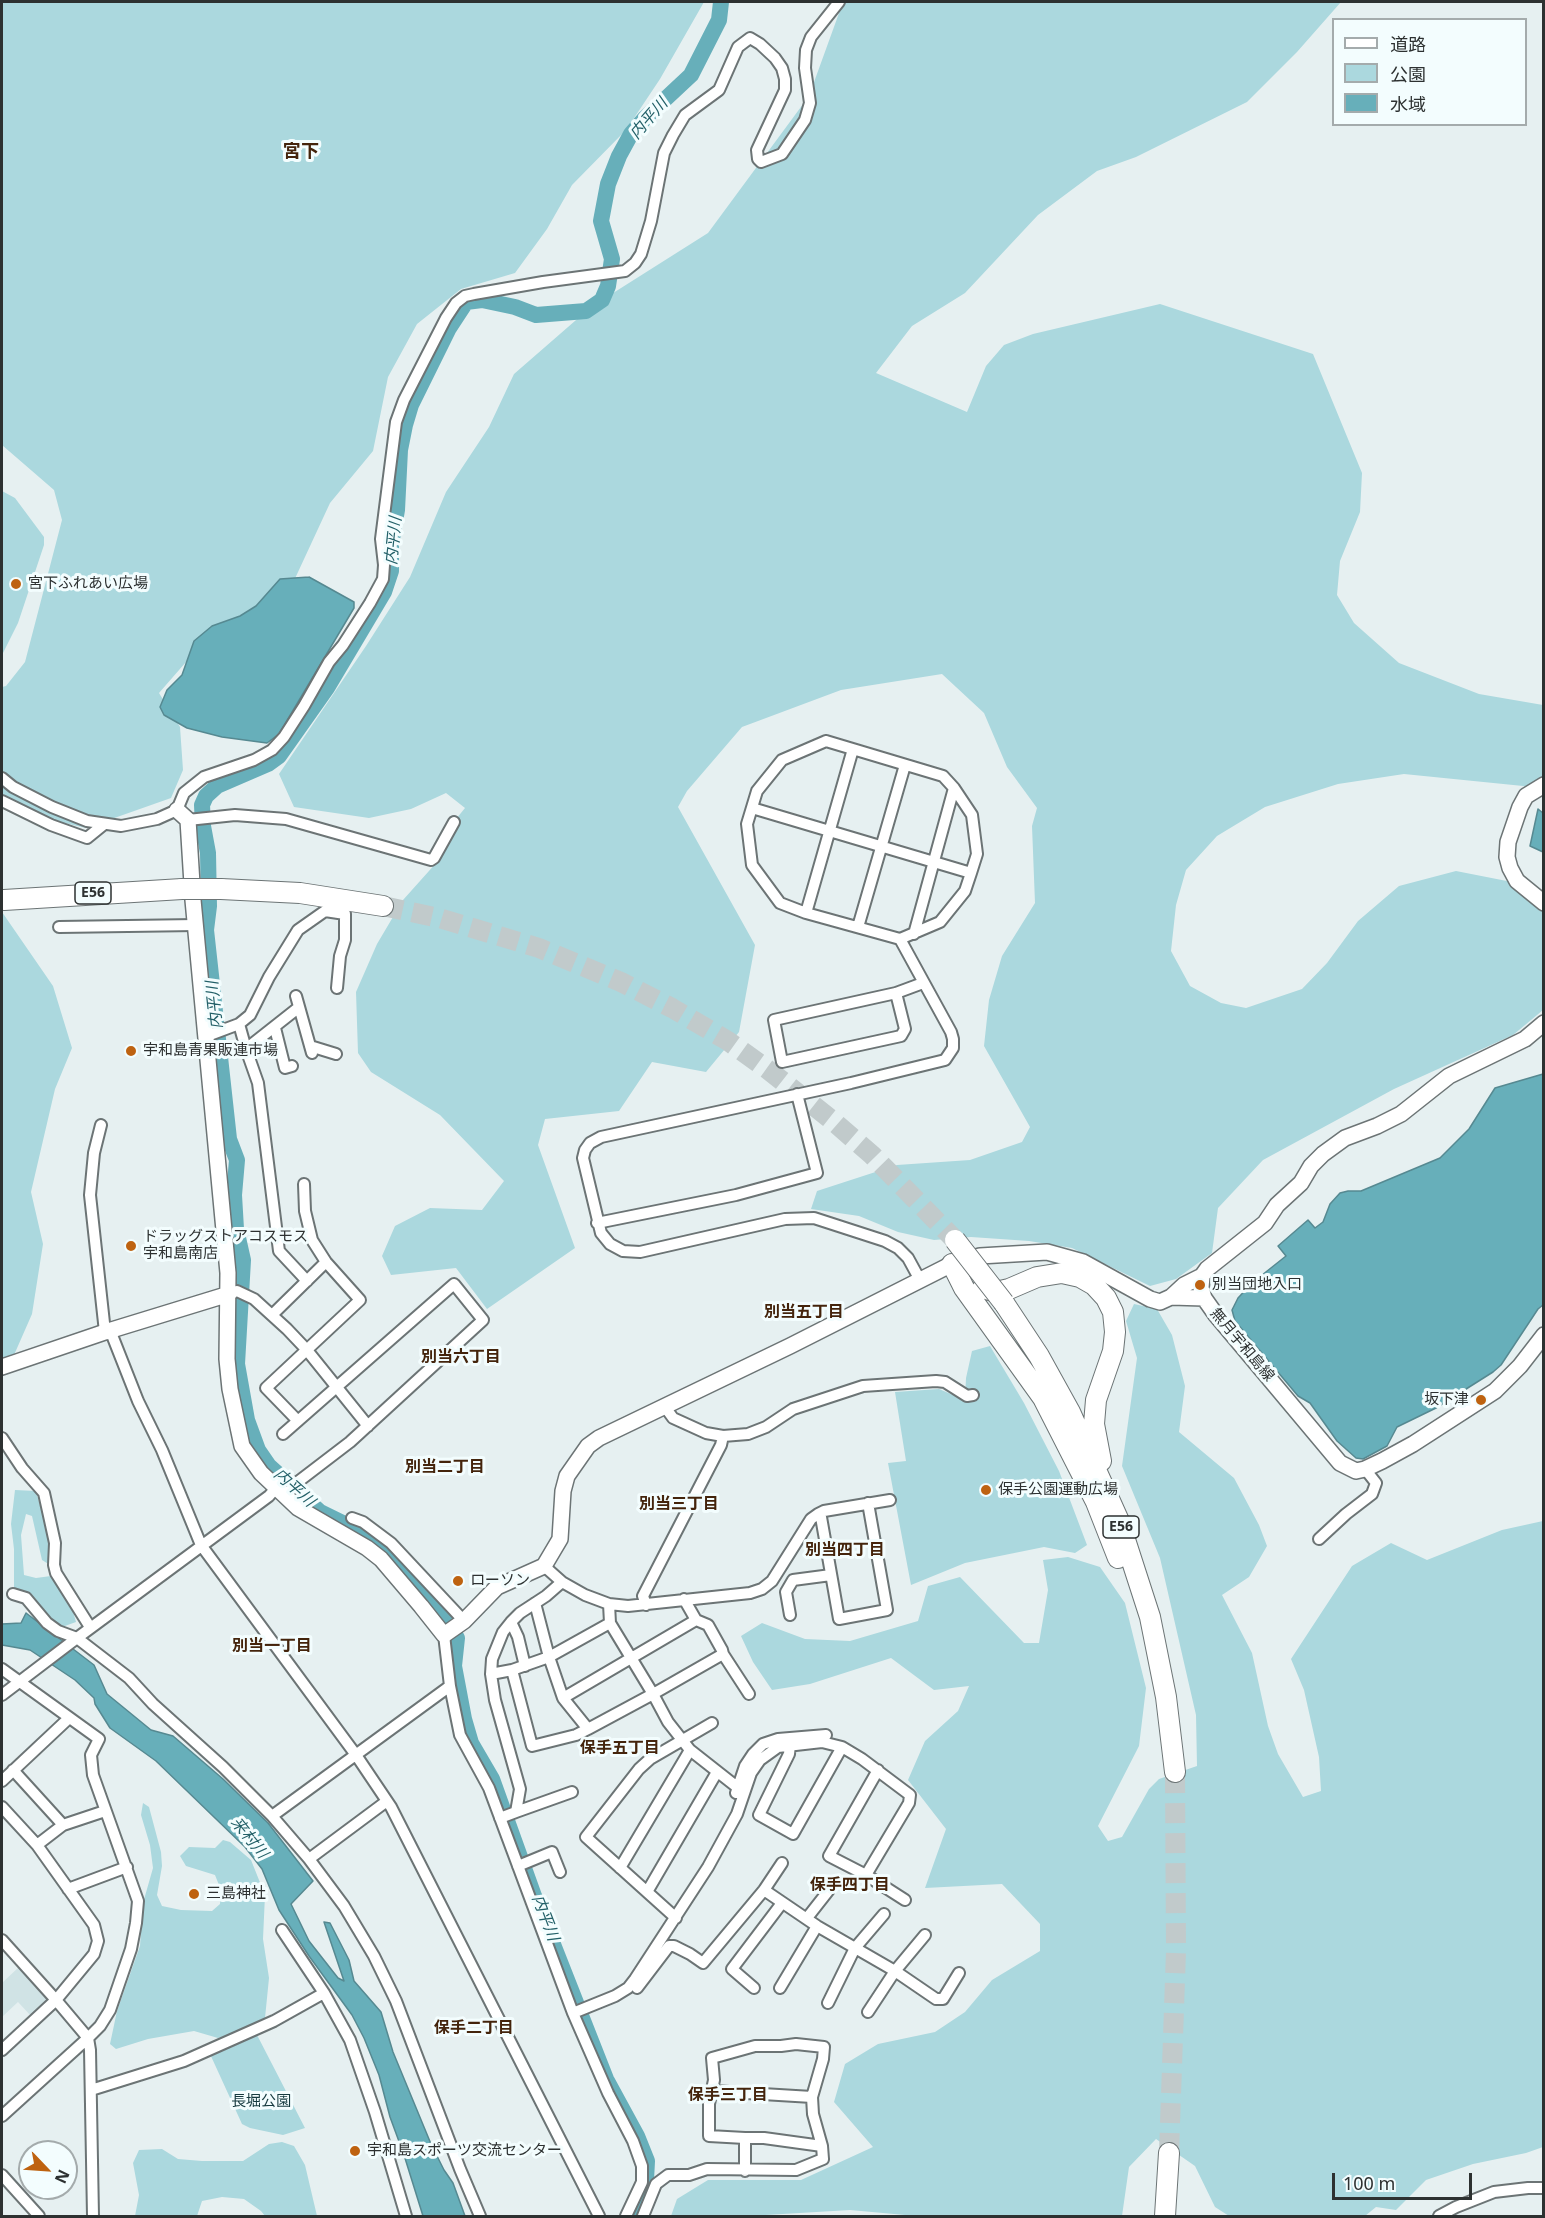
<!DOCTYPE html>
<html>
<head>
<meta charset="utf-8">
<style>
	body { margin:0 }
	#map { position:relative; width:1545px; height:2218px; overflow:hidden; background:#e6f0f1; font-family:"Noto Sans","Noto Sans JP",sans-serif }
	canvas { display:block }
	.frame { position:absolute; inset:0; border:3px solid #2d3131; pointer-events:none }
	.legend { position:absolute; left:1332px; top:18px; width:195px; height:108px; box-sizing:border-box; background:#f3fdfe; border:2px solid #a4abac; margin:0; padding:8px 10px; list-style:none; font-size:18px; color:#2d3131 }
	.legend li { display:flex; align-items:center; gap:12px; height:30px }
	.legend b { width:30px; border:2px solid #a4abac }
	.north { position:absolute; left:18px; top:2140px; width:60px; height:60px; box-sizing:border-box; background:#f3fdfe; border:2px solid #a4abac; border-radius:50%; rotate:115deg; font-size:16px; font-weight:700; line-height:24px; text-align:center; color:#2d3131 }
	.north::after { content:''; display:block; margin:auto; width:21px; height:27px; background:#be6210; clip-path:polygon(50% 0,100% 100%,50% 72%,0 100%) }
	.scale { position:absolute; left:1332px; top:2173px; width:140px; height:27px; box-sizing:border-box; border:3px solid #2d3131; border-top:0; padding-left:8px; font-size:18px; line-height:21px; white-space:nowrap; color:#2d3131; -webkit-text-stroke:4px #f3fdfe; paint-order:stroke }
</style>
</head>
<body>
<div id="map">
<canvas width="1545" height="2218"></canvas>
<div class="frame"></div>
<ul class="legend">
<li><b style="height:8px;background:#fff"></b>道路</li>
<li><b style="height:16px;background:#abd8de"></b>公園</li>
<li><b style="height:16px;background:#67afba"></b>水域</li>
</ul>
<div class="north">N</div>
<div class="scale">100 m</div>
</div>
<script>
const ctx = document.querySelector('canvas').getContext('2d');
ctx.lineJoin = 'round';
function paint(path, color) { ctx.fillStyle = color; ctx.fill(path, 'evenodd'); }
const toPath = rows => new Path2D(rows.map(r => 'M' + r).join(''));
function trace(path, color, width, dash) { ctx.strokeStyle = color; ctx.lineWidth = width; ctx.lineCap = dash ? 'butt' : 'round'; ctx.setLineDash(dash || []); ctx.stroke(path); }
function write(font, color, halo, rows, align = 'center') {
  ctx.font = font + ' "Noto Sans","Noto Sans JP",sans-serif'; ctx.lineWidth = 6; ctx.setLineDash([]); ctx.textBaseline = 'middle'; ctx.strokeStyle = halo; ctx.fillStyle = color; for (const [text, x, y, turn = 0] of rows) {
    ctx.save(); ctx.translate(x, y); ctx.rotate((+turn || 0) * Math.PI / 180); ctx.textAlign = isNaN(turn) ? turn : align; if (halo) ctx.strokeText(text, 0, 0); ctx.fillText(text, 0, 0); ctx.restore();
  }
}
paint(toPath([
	[20,1966,50,1999,31,2016,18,2002,2,2017,2,1983]
]), '#d0e3e5');
paint(toPath([
	[2,2,704,2,660,79,626,130,572,185,547,229,515,273,461,289,417,324,388,377,373,451,330,503,292,585,186,662,159,693,180,727,183,770,171,798,86,828,17,812,2,802,2,687,6,686,25,662,62,520,54,490,2,445],
	[843,2,1341,2,1297,52,1247,102,1136,157,1097,171,1038,215,965,293,912,326,876,373,967,412,986,366,1004,345,1033,334,1160,304,1313,354,1362,473,1360,512,1340,561,1337,595,1354,623,1399,663,1479,694,1543,705,1543,788,1404,774,1338,784,1265,807,1217,836,1186,870,1176,905,1171,951,1190,986,1221,1003,1246,1008,1302,989,1327,963,1358,921,1399,886,1456,871,1522,884,1543,899,1543,1010,1513,1035,1394,1089,1263,1160,1218,1208,1212,1253,1176,1279,1150,1286,1072,1248,1029,1241,971,1237,934,1240,898,1232,859,1216,811,1209,817,1191,897,1165,970,1160,1022,1142,1030,1127,984,1046,989,1000,1002,956,1035,903,1032,826,1037,808,1007,767,984,713,942,674,841,690,742,727,687,791,678,807,755,945,739,1032,706,1072,652,1062,619,1111,545,1119,538,1145,575,1248,487,1309,456,1268,391,1275,382,1256,395,1226,430,1208,482,1210,504,1181,440,1115,371,1072,358,1053,356,992,377,944,403,900,437,862,452,824,465,808,446,793,411,809,369,818,294,807,279,774,366,646,410,577,446,492,489,427,514,374,591,307,708,233,809,96],
	[2,491,15,498,44,537,44,545,18,623,2,655],
	[2,912,53,986,72,1048,55,1089,31,1192,43,1244,32,1314,14,1355,2,1358],
	[1134,1304,1157,1309,1172,1335,1185,1386,1179,1432,1234,1478,1259,1525,1267,1546,1249,1577,1222,1595,1252,1653,1268,1726,1278,1754,1303,1797,1321,1791,1319,1757,1304,1690,1291,1659,1352,1566,1391,1543,1427,1560,1502,1530,1543,1521,1543,2147,1526,2153,1473,2164,1426,2180,1396,2210,1376,2207,1365,2216,1229,2216,1215,2207,1195,2166,1156,2139,1129,2167,1122,2216,916,2216,850,2210,749,2216,671,2216,677,2199,708,2180,801,2180,873,2147,834,2102,845,2064,878,2044,935,2032,965,2012,992,1980,1040,1951,1040,1924,1002,1884,925,1888,946,1829,908,1780,925,1741,958,1711,969,1686,934,1690,891,1658,810,1684,772,1690,753,1662,741,1636,762,1623,805,1639,850,1641,918,1621,928,1586,960,1577,1024,1643,1039,1643,1048,1590,1043,1560,1068,1557,1100,1567,1125,1603,1146,1688,1139,1746,1098,1826,1108,1841,1122,1837,1149,1789,1159,1779,1197,1766,1196,1715,1160,1558,1122,1466,1137,1358,1126,1321],
	[990,1346,1024,1403,1059,1471,1087,1545,1075,1553,1044,1547,965,1563,911,1585,888,1463,906,1461,895,1392,939,1389,965,1400,966,1378,972,1351],
	[15,1490,36,1491,51,1545,50,1565,42,1560,32,1516,26,1514,21,1535,24,1575,36,1578,51,1576,70,1601,76,1622,62,1627,51,1623,29,1598,14,1589,14,1549,11,1524],
	[143,1803,149,1807,161,1852,162,1866,157,1895,162,1906,181,1910,212,1911,220,1904,221,1890,215,1875,186,1866,180,1856,189,1847,215,1848,223,1840,230,1842,251,1860,265,1895,263,1939,269,1978,265,2018,241,2031,218,2038,194,2031,148,2039,116,2049,110,2044,117,2011,140,1946,143,1903,153,1868,150,1845,141,1815],
	[256,2033,305,2128,283,2135,250,2128,242,2124,210,2054],
	[282,2142,294,2146,305,2165,317,2216,265,2216,261,2211,244,2199,222,2197,202,2201,197,2216,135,2216,139,2195,133,2163,139,2150,162,2149,178,2159,202,2161,243,2161,269,2144]
]), '#abd8de');
const water = toPath([
	[309,577,354,602,354,608,279,734,267,743,222,737,187,728,164,715,160,707,167,690,182,675,194,641,212,626,240,616,256,606,280,579,309,577],
	[1538,809,1543,813,1543,852,1530,846,1538,809],
	[1543,1074,1543,1305,1538,1309,1501,1365,1493,1372,1436,1408,1397,1427,1387,1446,1363,1459,1356,1458,1337,1441,1310,1403,1298,1396,1235,1321,1232,1310,1238,1298,1252,1283,1286,1256,1278,1246,1308,1220,1315,1228,1323,1222,1330,1204,1340,1193,1348,1191,1361,1191,1440,1158,1469,1129,1495,1088,1543,1074],
	[26,1613,94,1665,107,1694,151,1730,173,1736,223,1779,268,1823,313,1881,291,1904,309,1941,338,1978,344,1981,324,1922,330,1923,349,1960,354,1981,381,2012,393,2052,431,2144,444,2170,453,2183,465,2216,423,2216,404,2155,390,2117,379,2075,364,2038,352,2015,309,1956,279,1910,262,1869,245,1847,156,1761,110,1728,95,1704,94,1698,75,1680,30,1650,2,1645,2,1624,21,1623,26,1613]
]);
paint(water, '#67afba');
trace(water, '#568991', 1.5);
trace(toPath([
	[634,2216,646,2180,647,2161,637,2136,606,2079,534,1896,492,1779,471,1743,464,1719,454,1666,457,1638,442,1613,388,1551,367,1535,320,1512,269,1466,258,1450,247,1420,237,1364,243,1260,236,1229,234,1195,237,1160,229,1139,206,930,209,906,208,853,203,826,202,805,206,796,217,786,268,764,279,756,327,688,384,592,391,571,391,545,397,510,400,450,405,425,411,405,449,328,466,302,482,300,515,307,536,315,586,311,602,300,608,286,612,259,601,221,608,184,619,156,631,134,645,118,691,75,719,20,721,2]
]), '#67afba', 16);
trace(toPath([
	[383,906,439,918,539,948,621,982,672,1008,728,1041,767,1069,833,1121,872,1155,955,1240],
	[1169,2153,1176,1951,1175,1772]
]), '#c1cacb', 20, [20, 10]);
const street = toPath([
	[826,741,943,776,954,788,972,815,977,854,971,873,965,891,940,922,900,939,806,913,780,903,752,865,747,824,757,791,782,760,826,741],
	[2,778,13,787,52,807,87,821,121,826,157,819,177,810,184,793,204,777,254,760,272,750,284,737,304,706,329,662,343,645,370,603,383,579,384,565,381,539,396,422,404,400,446,318,456,303,465,296,474,294,543,282,625,271,635,263,641,254,651,221,664,153,673,135,685,115,719,90,738,47,750,38,760,44,775,58,782,68,785,79,785,90,757,150,758,159,761,162,782,154,805,120,810,103,805,68,806,50,811,37,839,2],
	[2,801,51,825,87,838,103,825],
	[752,808,971,873],
	[188,820,235,815,286,819,431,860,434,858,454,822],
	[806,913,853,749],
	[59,927,196,925],
	[858,927,905,765],
	[914,934,954,788],
	[900,939,951,1032,953,1039,953,1048,945,1060,851,1083,601,1137,590,1143,585,1150,583,1158,601,1233,610,1244,623,1251,640,1252,785,1219,814,1218,885,1241,898,1248,908,1258,920,1280],
	[896,993,905,1029,901,1036,782,1062,774,1020,896,993,923,983],
	[296,996,312,1053],
	[298,1008,246,1049,258,1083,279,1251,307,1281],
	[239,1024,250,1015,269,977,298,930,325,911,345,914,345,940,340,956,337,988],
	[275,1028,285,1068,292,1066],
	[207,1036,239,1024,246,1049],
	[310,1046,336,1054],
	[101,1125,94,1153,90,1195,105,1332],
	[597,1223,736,1195,817,1173,797,1094],
	[229,1294,237,1291,254,1299,287,1329,306,1349,368,1426],
	[272,1315,326,1262],
	[110,1330,138,1401,162,1450,201,1545,356,1755,391,1807,599,2216],
	[665,1407,673,1418,706,1433,723,1436,748,1434,766,1427,793,1409,863,1386,936,1381,945,1382,967,1396,973,1395],
	[298,1421,266,1388,360,1300,326,1262,312,1240,305,1211,304,1184],
	[283,1434,454,1284,483,1320,350,1442,299,1481,285,1496],
	[2,1438,22,1468,44,1493,55,1543,54,1565,56,1573,90,1627],
	[818,1514,821,1517,839,1619,887,1610,868,1503],
	[352,1518,363,1522,391,1543,464,1621],
	[1319,1539,1346,1514,1372,1494,1376,1483,1365,1469],
	[544,1566,562,1582,585,1595,609,1604,628,1606,750,1593,762,1589,772,1581,811,1519,818,1514,824,1511,890,1500],
	[13,1594,26,1598,47,1623,58,1631,77,1638,269,1496,276,1488],
	[684,1599,696,1620,708,1625,722,1650,723,1654,749,1694],
	[535,1603,549,1657,563,1698,696,1620],
	[646,1605,643,1596,721,1445,723,1436],
	[790,1615,786,1592,793,1580,831,1575],
	[511,1622,518,1637,525,1666],
	[444,1635,450,1686,460,1735,489,1788,573,2013,608,2093,633,2141,642,2166,642,2182,626,2216],
	[723,1654,653,1694,668,1722,690,1750,737,1787],
	[2,1669,99,1739,91,1755,93,1775,138,1901,136,1923,131,1949,110,2010,100,2026,88,2038,2,2116],
	[512,1670,532,1746,576,1735,588,1729],
	[491,1674,512,1670,549,1657,610,1623],
	[2,1695,77,1638,129,1678,153,1704,223,1767,272,1816,309,1859,344,1906,374,1956,396,2001,460,2169,480,2216],
	[563,1698,588,1729,653,1694,610,1623,609,1604],
	[790,1745,789,1754,759,1815,793,1834,842,1747],
	[13,1770,63,1825],
	[878,1770,829,1856,866,1875,905,1900],
	[2,1781,68,1719],
	[736,1793,745,1766,753,1754,763,1744,778,1739,826,1735],
	[2,1807,37,1845,94,1925,98,1941,94,1954,56,2000,2,2050],
	[516,1812,572,1792],
	[272,1816,450,1686],
	[500,1818,516,1812,520,1789,495,1700,491,1674,492,1659,503,1632,511,1622,520,1613,546,1596,562,1582],
	[37,1845,63,1825,105,1811],
	[309,1859,387,1801],
	[518,1866,552,1852,560,1872],
	[620,1868,690,1750],
	[68,1889,127,1867],
	[764,1890,817,1926,895,1971,936,1999,943,1999,959,1973],
	[647,1892,717,1772],
	[676,1918,586,1837,639,1769,650,1759,712,1723],
	[807,1918,829,1890],
	[2,1940,56,2000,88,2038,90,2050,93,2216],
	[637,1988,669,1946,674,1946,690,1954,703,1963,764,1890,782,1863],
	[754,1988,732,1969,782,1903],
	[780,1988,817,1926],
	[324,1993,350,2040,375,2112,406,2216],
	[828,2003,855,1948,884,1914],
	[868,2012,895,1971,925,1935],
	[573,2013,615,1996,628,1988,635,1979,708,1867,737,1814,751,1773,760,1760,778,1747,822,1742,842,1747,862,1759,910,1795,909,1803,866,1875],
	[91,2090,184,2061,274,2021,324,1993,282,1930],
	[713,2091,812,2097,813,2114,822,2146],
	[745,2171,745,2138,709,2136,709,2104,714,2080,712,2058,755,2046,781,2046,796,2044,824,2047,823,2059,812,2097],
	[2,2175,39,2216],
	[643,2216,656,2184,668,2175,689,2175,707,2169,796,2170,823,2159,822,2146,764,2138,745,2138],
	[1439,2216,1456,2207,1494,2192,1528,2188,1544,2188]
]);
const secondary = toPath([
	[1544,785,1526,796,1520,807,1508,842,1507,857,1510,868,1517,881,1544,903],
	[177,810,188,820,193,900,228,1273,227,1359,230,1389,242,1446,261,1473,298,1508,367,1548,381,1559,421,1606,444,1635,464,1621,497,1587,544,1566,560,1539,563,1491,567,1476,588,1446,599,1438,790,1346,952,1264,980,1256,1047,1252,1083,1262,1150,1299,1160,1302,1171,1297],
	[1544,1023,1525,1039,1449,1076,1401,1114,1377,1126,1345,1138,1323,1154,1311,1166,1301,1183,1277,1205,1265,1223,1207,1269,1202,1276,1201,1288,1204,1298,1216,1315,1340,1463,1356,1471,1365,1469,1382,1461,1413,1444,1495,1391,1520,1366,1544,1335],
	[1202,1276,1184,1285,1171,1297,1204,1298],
	[2,1367,105,1332,229,1294]
]);
const highway = toPath([
	[221,889,300,893,383,906],
	[4,900,182,889],
	[952,1264,964,1288,1043,1398,1096,1502,1118,1558],
	[983,1288,996,1292,1009,1289,1037,1277,1062,1273,1080,1277,1094,1285,1106,1298,1113,1312,1115,1332,1113,1351,1096,1400,1094,1424,1101,1461],
	[1004,1303,1039,1356,1070,1412,1119,1521,1150,1617,1166,1697,1175,1772],
	[1165,2216,1169,2153]
]);
trace(street, '#6c7475', 14);
trace(secondary, '#6c7475', 18);
trace(highway, '#6c7475', 22);
trace(street, '#fff', 10);
trace(secondary, '#fff', 15);
trace(highway, '#fff', 20);
const highwayBridge = toPath([
	[182,889,221,889],
	[955,1240,1004,1303]
]);
trace(highwayBridge, '#6c7475', 22, []);
trace(highwayBridge, '#fff', 20);
for (const [x, y, r, color] of [
	[16,584,6,"#be6210"],
	[131,1051,6,"#be6210"],
	[131,1246,6,"#be6210"],
	[1200,1285,6,"#be6210"],
	[1481,1400,6,"#be6210"],
	[986,1490,6,"#be6210"],
	[458,1581,6,"#be6210"],
	[194,1894,6,"#be6210"],
	[355,2151,6,"#be6210"]
]) { const dot = new Path2D(); dot.arc(x, y, r, 0, 2 * Math.PI); ctx.fillStyle = color; ctx.fill(dot); trace(dot, '#f3fdfe', 2); }
for (const [x, y, w] of [
	[93,893,36],
	[1121,1527,36]
]) { const box = new Path2D(); box.roundRect(x - w / 2, y - 11, w, 22, 4.5); ctx.fillStyle = '#f3fdfe'; ctx.fill(box); trace(box, '#2d3131', 1.5); }
write('bold 14px', '#2d3131', null, [
	["E56",93,893],
	["E56",1121,1527]
]);
write('15px', '#2d3131', '#f3fdfe', [
	["宮下ふれあい広場",28,584],
	["宇和島青果販連市場",143,1051],
	["ドラッグストアコスモス",143,1237],
	["宇和島南店",143,1254],
	["別当団地入口",1212,1285],
	["坂下津",1469,1400,"right"],
	["保手公園運動広場",998,1490],
	["ローソン",470,1581],
	["三島神社",206,1894],
	["宇和島スポーツ交流センター",367,2151]
], 'left');
write('15px', '#2d3131', '#f3fdfe', [
	["無月宇和島線",1242,1345,50]
]);
write('15px', '#163a3f', '#f3fdfe', [
	["長堀公園",261,2102]
]);
write('italic 16px', '#236068', '#f3fdfe', [
	["内平川",649,119,-49],
	["内平川",394,541,-84],
	["内平川",215,1005,-96],
	["内平川",294,1488,42],
	["来村川",249,1838,51],
	["内平川",545,1918,69]
]);
write('bold 16px', '#44240c', '#f3fdfe', [
	["別当五丁目",804,1312],
	["別当六丁目",461,1357],
	["別当二丁目",445,1467],
	["別当三丁目",679,1504],
	["別当四丁目",845,1550],
	["別当一丁目",272,1646],
	["保手五丁目",620,1748],
	["保手四丁目",850,1885],
	["保手二丁目",474,2028],
	["保手三丁目",728,2095]
]);
write('bold 18px', '#44240c', '#f3fdfe', [
	["宮下",301,152]
]);
</script>
</body>
</html>
